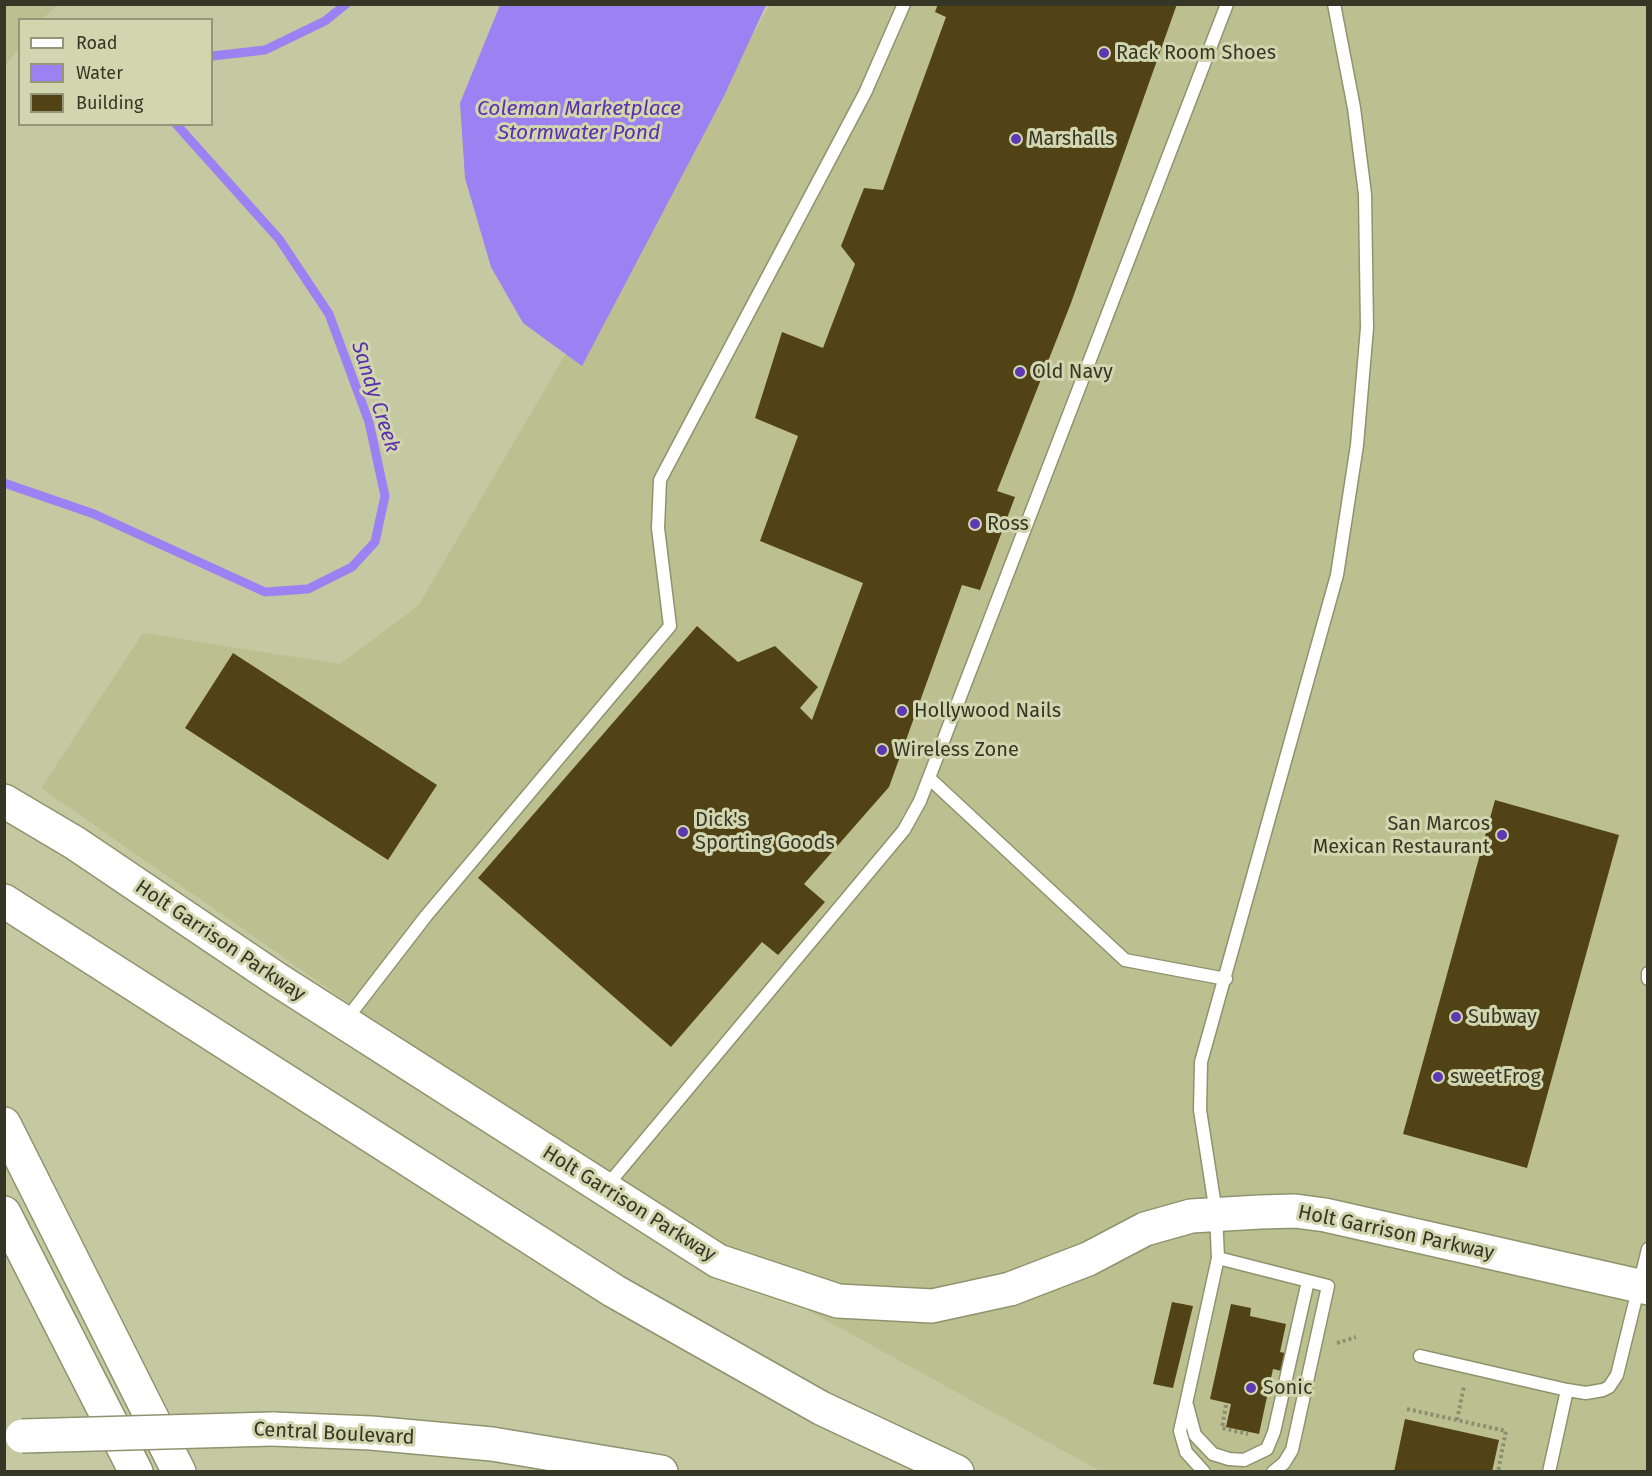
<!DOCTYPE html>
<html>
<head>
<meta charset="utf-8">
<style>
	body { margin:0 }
	#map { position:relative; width:1652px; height:1476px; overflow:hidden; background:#c5c9a2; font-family:"Fira Sans",sans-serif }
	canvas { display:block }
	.frame { position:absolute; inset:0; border:6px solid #353626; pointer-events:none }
	.legend { position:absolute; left:18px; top:18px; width:195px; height:108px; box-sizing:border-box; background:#d2d6ae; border:2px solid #939678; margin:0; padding:8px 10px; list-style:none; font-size:18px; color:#353626 }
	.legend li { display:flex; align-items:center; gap:12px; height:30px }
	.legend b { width:30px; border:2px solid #939678 }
</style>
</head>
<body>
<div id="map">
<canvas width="1652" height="1476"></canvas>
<div class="frame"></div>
<ul class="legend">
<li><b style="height:8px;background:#fff"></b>Road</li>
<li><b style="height:16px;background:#9b81f2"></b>Water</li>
<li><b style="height:16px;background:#514316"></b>Building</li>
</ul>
</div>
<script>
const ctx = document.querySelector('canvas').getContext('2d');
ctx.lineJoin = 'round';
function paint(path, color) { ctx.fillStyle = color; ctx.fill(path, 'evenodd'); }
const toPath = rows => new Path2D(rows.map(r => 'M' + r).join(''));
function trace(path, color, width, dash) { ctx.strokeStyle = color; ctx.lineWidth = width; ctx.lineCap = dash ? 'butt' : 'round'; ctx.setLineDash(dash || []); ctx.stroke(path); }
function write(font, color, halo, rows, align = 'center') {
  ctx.font = font + ' "Fira Sans",sans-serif'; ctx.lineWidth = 6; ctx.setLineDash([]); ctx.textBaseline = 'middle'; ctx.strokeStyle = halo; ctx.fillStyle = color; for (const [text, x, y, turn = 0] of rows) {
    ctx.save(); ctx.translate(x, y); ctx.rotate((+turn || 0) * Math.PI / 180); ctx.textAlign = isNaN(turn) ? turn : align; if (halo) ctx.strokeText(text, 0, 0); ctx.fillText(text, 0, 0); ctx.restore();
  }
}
paint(toPath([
	[5,4,58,5,42,19,20,20,19,48,5,66],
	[770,5,1647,5,1647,1471,1100,1471,718,1261,41,788,143,633,340,664,418,606]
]), '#bcc091');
paint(toPath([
	[500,5,766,5,724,96,582,366,523,323,491,267,465,178,460,103]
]), '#9b81f2');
trace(toPath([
	[212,56,265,50,325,21,346,4],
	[4,483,94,514,265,592,308,589,352,567,375,542,385,496,369,422,329,314,279,239,176,124]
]), '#9b81f2', 9);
paint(toPath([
	[938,4,1177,4,1071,303,997,491,1015,497,980,590,962,585,889,787,804,884,825,902,778,955,762,942,671,1047,478,878,697,626,738,662,775,646,818,687,800,708,812,720,863,583,760,541,798,436,755,418,782,332,823,348,855,264,841,246,864,188,883,190,946,17,935,12],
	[233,653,437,785,388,860,185,728],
	[1495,800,1619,835,1527,1168,1403,1134],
	[1172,1302,1193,1306,1173,1388,1153,1384],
	[1231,1304,1251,1308,1250,1316,1286,1324,1280,1352,1290,1354,1286,1372,1273,1369,1259,1434,1226,1427,1231,1404,1210,1399],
	[1405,1419,1499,1440,1492,1472,1394,1472]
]), '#514316');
const lane = toPath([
	[929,778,1125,960,1226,979],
	[1648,973,1648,979],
	[345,1021,426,916,670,626,658,528,660,480,865,93,904,4],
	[605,1188,904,830,920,801,1227,4],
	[1218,1258,1328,1286,1292,1450,1284,1463,1273,1472],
	[1420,1356,1567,1390,1586,1393,1603,1390,1609,1387,1617,1375,1648,1249],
	[1187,1405,1195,1435,1213,1454,1229,1459,1244,1460,1267,1449,1274,1432,1308,1281],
	[1204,1472,1186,1452,1180,1431,1218,1258,1216,1213,1200,1110,1201,1062,1337,575,1357,445,1367,328,1365,194,1354,108,1334,4],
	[1549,1472,1567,1390]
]);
const secondary = toPath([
	[4,801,75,843,278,980,718,1261,838,1301,932,1306,1010,1289,1088,1259,1145,1229,1191,1216,1260,1212,1295,1211,1325,1215,1648,1288]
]);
const primary = toPath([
	[4,901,614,1291,821,1408,957,1472],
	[4,1124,179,1472],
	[4,1213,136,1472],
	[272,1429,371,1433,492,1444,661,1472]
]);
trace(lane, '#8f936d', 15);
trace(secondary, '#8f936d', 36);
trace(primary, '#8f936d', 36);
trace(toPath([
	[1337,1343,1356,1337],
	[1226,1405,1222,1428,1248,1434],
	[1407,1409,1506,1431,1498,1472],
	[1457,1420,1464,1386]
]), '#8b8e70', 4, [3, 3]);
trace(lane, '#fff', 12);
trace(secondary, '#fff', 33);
trace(primary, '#fff', 33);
const primaryBridge = toPath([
	[22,1436,272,1429]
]);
trace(primaryBridge, '#8f936d', 36, []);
trace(primaryBridge, '#fff', 33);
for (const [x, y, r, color] of [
	[1104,53,6,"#5e38b0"],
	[1016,139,6,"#5e38b0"],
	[1020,372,6,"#5e38b0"],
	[975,524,6,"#5e38b0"],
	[902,711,6,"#5e38b0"],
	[882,750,6,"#5e38b0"],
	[683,832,6,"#5e38b0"],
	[1502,835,6,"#5e38b0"],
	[1456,1017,6,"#5e38b0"],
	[1438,1077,6,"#5e38b0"],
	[1251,1388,6,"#5e38b0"]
]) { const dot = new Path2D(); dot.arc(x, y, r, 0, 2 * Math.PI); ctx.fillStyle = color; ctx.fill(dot); trace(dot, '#d2d6ae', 2); }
write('20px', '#353626', '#d2d6ae', [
	["Rack Room Shoes",1116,53],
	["Marshalls",1028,139],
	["Old Navy",1032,372],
	["Ross",987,524],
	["Hollywood Nails",914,711],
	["Wireless Zone",894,750],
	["Dick's",695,820],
	["Sporting Goods",695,843],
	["San Marcos",1490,824,"right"],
	["Mexican Restaurant",1490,847,"right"],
	["Subway",1468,1017],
	["sweetFrog",1450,1077],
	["Sonic",1263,1388]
], 'left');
write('20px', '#353626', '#d2d6ae', [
	["Holt Garrison Parkway",220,941,34],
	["Holt Garrison Parkway",629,1204,32],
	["Holt Garrison Parkway",1396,1233,12],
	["Central Boulevard",334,1434,3]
]);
write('italic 21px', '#5b2db1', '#d2d6ae', [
	["Coleman Marketplace",579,109],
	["Stormwater Pond",579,133],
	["Sandy Creek",375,397,72]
]);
</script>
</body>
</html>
